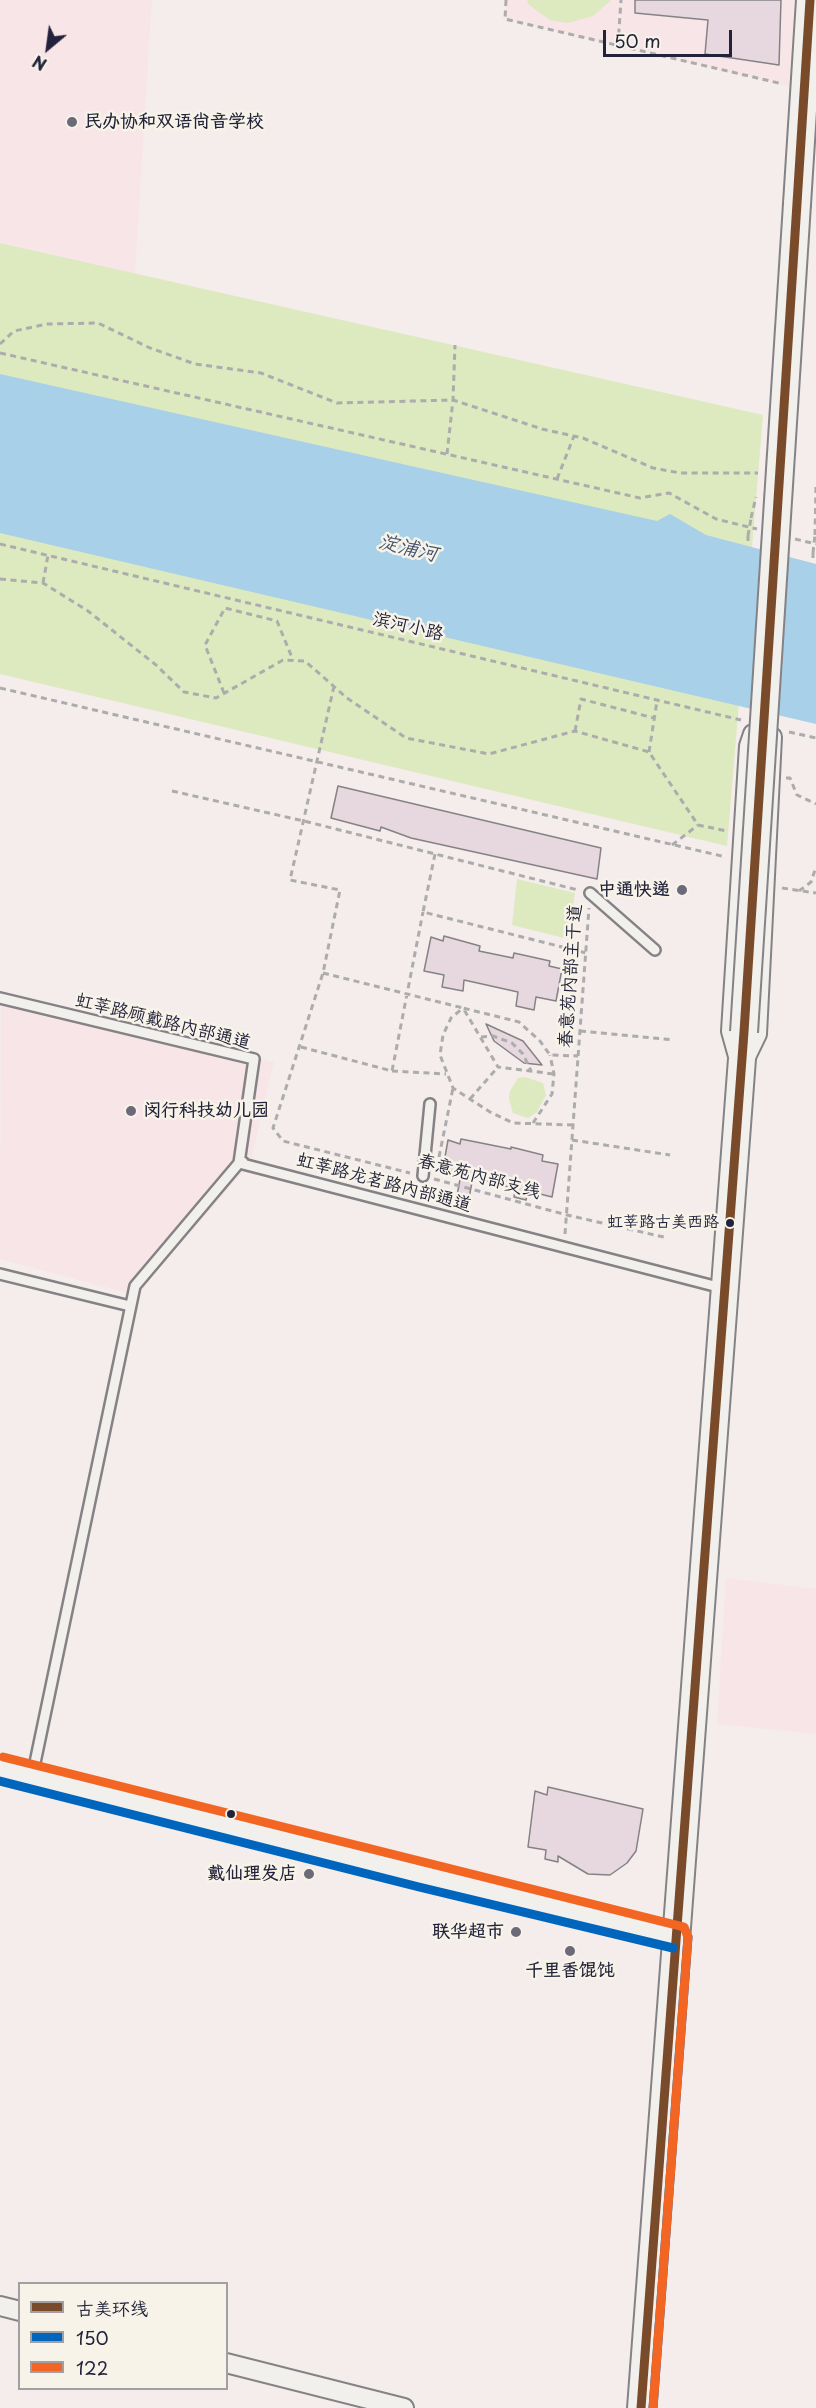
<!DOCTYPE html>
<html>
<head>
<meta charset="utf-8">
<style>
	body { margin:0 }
	#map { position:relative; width:816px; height:2408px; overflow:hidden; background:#f4edeb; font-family:"Playpen Sans","LXGW WenKai TC",sans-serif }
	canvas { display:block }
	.legend { position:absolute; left:18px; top:2282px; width:210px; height:108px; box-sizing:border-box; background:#f7f3e8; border:2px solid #a29fa3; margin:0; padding:8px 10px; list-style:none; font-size:18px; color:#22223b }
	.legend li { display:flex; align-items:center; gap:12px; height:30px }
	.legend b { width:30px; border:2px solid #a29fa3 }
	.north { position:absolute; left:18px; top:18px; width:60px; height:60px; -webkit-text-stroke:4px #f7f3e8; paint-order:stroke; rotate:209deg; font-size:16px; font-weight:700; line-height:24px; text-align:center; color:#22223b }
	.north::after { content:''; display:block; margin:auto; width:21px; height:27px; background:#22223b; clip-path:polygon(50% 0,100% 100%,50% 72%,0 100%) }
	.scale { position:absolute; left:603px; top:30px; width:129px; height:27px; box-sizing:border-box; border:3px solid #22223b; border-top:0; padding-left:8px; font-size:18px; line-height:21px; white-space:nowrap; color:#22223b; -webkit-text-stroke:4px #f7f3e8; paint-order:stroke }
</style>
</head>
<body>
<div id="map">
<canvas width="816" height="2408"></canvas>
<ul class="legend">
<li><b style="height:8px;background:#7a4b2a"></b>古美环线</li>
<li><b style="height:8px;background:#0065bd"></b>150</li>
<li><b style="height:8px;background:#f26522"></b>122</li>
</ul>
<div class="north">N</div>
<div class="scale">50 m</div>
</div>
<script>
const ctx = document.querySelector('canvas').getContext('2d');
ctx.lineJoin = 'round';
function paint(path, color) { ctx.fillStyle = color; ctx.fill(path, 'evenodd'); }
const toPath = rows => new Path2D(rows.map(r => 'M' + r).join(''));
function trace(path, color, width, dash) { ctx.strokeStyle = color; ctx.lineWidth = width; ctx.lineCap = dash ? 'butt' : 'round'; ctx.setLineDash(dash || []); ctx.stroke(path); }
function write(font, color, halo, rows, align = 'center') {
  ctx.font = font + ' "Playpen Sans","LXGW WenKai TC",sans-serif'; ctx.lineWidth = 5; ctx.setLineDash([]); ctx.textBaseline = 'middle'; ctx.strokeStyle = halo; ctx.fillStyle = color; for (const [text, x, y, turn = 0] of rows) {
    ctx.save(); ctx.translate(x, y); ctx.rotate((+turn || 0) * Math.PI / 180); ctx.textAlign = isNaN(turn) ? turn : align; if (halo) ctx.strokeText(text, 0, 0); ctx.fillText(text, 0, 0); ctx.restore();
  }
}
paint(toPath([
	[0,0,152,0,135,273,0,243],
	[506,0,797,0,793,87,505,19],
	[1,1003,274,1062,250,1164,136,1295,0,1259],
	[726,1578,816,1589,816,1734,717,1724]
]), '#f7e5e8');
paint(toPath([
	[527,0,611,0,593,16,567,23,550,20,529,5],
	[0,243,763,415,727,846,0,674],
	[517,879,575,893,568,939,512,925],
	[525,1077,543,1083,546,1095,537,1112,528,1118,513,1113,509,1099,510,1091,518,1078]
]), '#dde9bf');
paint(toPath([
	[0,374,657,521,670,514,706,535,816,564,816,724,0,533]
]), '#a8d0e8');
const building = toPath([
	[635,0,781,0,779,65,705,54,708,20,635,13,635,0],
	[338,786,601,848,597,879,411,838,381,827,380,831,331,818,338,786],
	[444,936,480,946,479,951,513,958,514,953,550,961,549,966,562,969,556,1001,536,997,534,1010,516,1006,518,992,464,980,463,991,442,987,444,975,424,971,431,937,443,941,444,936],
	[486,1024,523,1041,542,1065,524,1063,494,1041,486,1024],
	[461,1139,511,1149,511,1147,543,1155,542,1161,558,1164,552,1197,528,1191,526,1200,514,1197,515,1189,473,1177,468,1203,456,1201,461,1174,443,1168,448,1140,460,1144,461,1139],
	[548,1787,643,1809,636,1851,627,1863,610,1875,588,1874,558,1856,558,1862,545,1859,546,1850,528,1847,535,1791,547,1795,548,1787]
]);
paint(building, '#e6d8de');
trace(building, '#858286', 1.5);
const lane = toPath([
	[590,893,655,950],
	[0,998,254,1059,239,1163,243,1162],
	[423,1176,430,1104],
	[0,1274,130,1306],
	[32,1777,135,1286,239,1163,722,1288]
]);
const street = toPath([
	[753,734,772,737,757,1034,741,1067,731,1031,749,746,753,734],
	[0,1769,422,1875,676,1936],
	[0,2306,20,2311],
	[226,2363,404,2408]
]);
const secondary = toPath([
	[797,204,810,0],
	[641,2408,744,1032]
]);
trace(lane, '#858286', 14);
trace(street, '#858286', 22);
trace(secondary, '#858286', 30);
trace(toPath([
	[506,0,505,19,783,84],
	[618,45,621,0],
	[0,344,14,331,47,324,98,323,150,348,195,364,261,373,337,403,453,400,542,429,583,438,653,468,680,473,758,473],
	[0,353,640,498,669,493,716,519,757,529],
	[447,454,453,400,455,345],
	[557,479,574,436],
	[751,518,756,497],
	[815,535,816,485],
	[795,539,816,544],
	[748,541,748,536],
	[0,544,741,720],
	[813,558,813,553],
	[0,579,43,583,88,611,156,665,184,692,216,698,283,660,305,661,347,698,406,738,489,754,575,731,649,752,698,825,727,831],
	[43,583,48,555],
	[334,686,290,880,340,890,323,973,273,1128,283,1141,410,1173],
	[0,688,726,857],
	[224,693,205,645,225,608,277,621,293,660],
	[575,731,581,699,654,718],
	[789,732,816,738],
	[649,752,657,701],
	[786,778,790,778,797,795,816,804],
	[172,791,304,821,578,890],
	[672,845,698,825],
	[435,854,423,912,586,953],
	[782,888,816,893],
	[799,891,811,882,816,867],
	[323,973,463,1008,498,1067,554,1074],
	[580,1031,674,1040],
	[481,1037,493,1036,512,1043,523,1054,531,1071],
	[301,1047,392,1071,423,912],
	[392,1071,446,1074],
	[470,1099,498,1067],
	[533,1123,552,1094,554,1074,550,1055],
	[573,1125,513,1123,490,1112,453,1088,440,1055,443,1035,451,1018,463,1008,519,1022,540,1041,550,1055,578,1056],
	[572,1140,670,1155],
	[439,1157,453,1088],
	[434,1179,567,1215,668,1238],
	[565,1234,589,908]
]), '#adacad', 3, [6, 4.5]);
trace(lane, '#f2f0ed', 9);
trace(street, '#f2f0ed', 18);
trace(secondary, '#f2f0ed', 26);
const secondaryBridge = toPath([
	[744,1032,797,204]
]);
trace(secondaryBridge, '#858286', 30, []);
trace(toPath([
	[748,536,751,518],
	[813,553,815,535]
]), '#adacad', 3, [6, 4.5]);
trace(secondaryBridge, '#f2f0ed', 26);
trace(toPath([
	[641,2408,744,1032,810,0]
]), '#7a4b2a', 9);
trace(toPath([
	[0,1781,419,1887,673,1948],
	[653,2408,688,1937]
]), '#0065bd', 9);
trace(toPath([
	[3,1757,684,1927,688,1937,653,2408]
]), '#f26522', 9);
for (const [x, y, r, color] of [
	[72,122,6,"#6c6979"],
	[682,890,6,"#6c6979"],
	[131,1111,6,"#6c6979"],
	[730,1223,5,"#22223b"],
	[231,1814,5,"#22223b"],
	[309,1874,6,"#6c6979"],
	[516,1932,6,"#6c6979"],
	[570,1951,6,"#6c6979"]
]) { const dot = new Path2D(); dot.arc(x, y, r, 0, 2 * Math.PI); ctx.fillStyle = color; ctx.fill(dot); trace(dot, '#f7f3e8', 2); }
write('16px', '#22223b', '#f7f3e8', [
	["虹莘路古美西路",719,1223]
], 'right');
write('bold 18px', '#22223b', '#f7f3e8', [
	["民办协和双语尚音学校",84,122,"left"],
	["中通快递",670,890],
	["闵行科技幼儿园",143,1111,"left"],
	["戴仙理发店",297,1874],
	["联华超市",504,1932],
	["千里香馄饨",570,1971,"center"]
], 'right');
write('18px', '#22223b', '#f7f3e8', [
	["滨河小路",408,627,13],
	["春意苑内部主干道",571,976,-86],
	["虹莘路顾戴路内部通道",163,1022,14],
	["春意苑内部支线",479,1177,15],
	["虹莘路龙茗路内部通道",384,1183,15]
]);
write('italic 20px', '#40536f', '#f7f3e8', [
	["淀浦河",408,549,13]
]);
</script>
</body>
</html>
